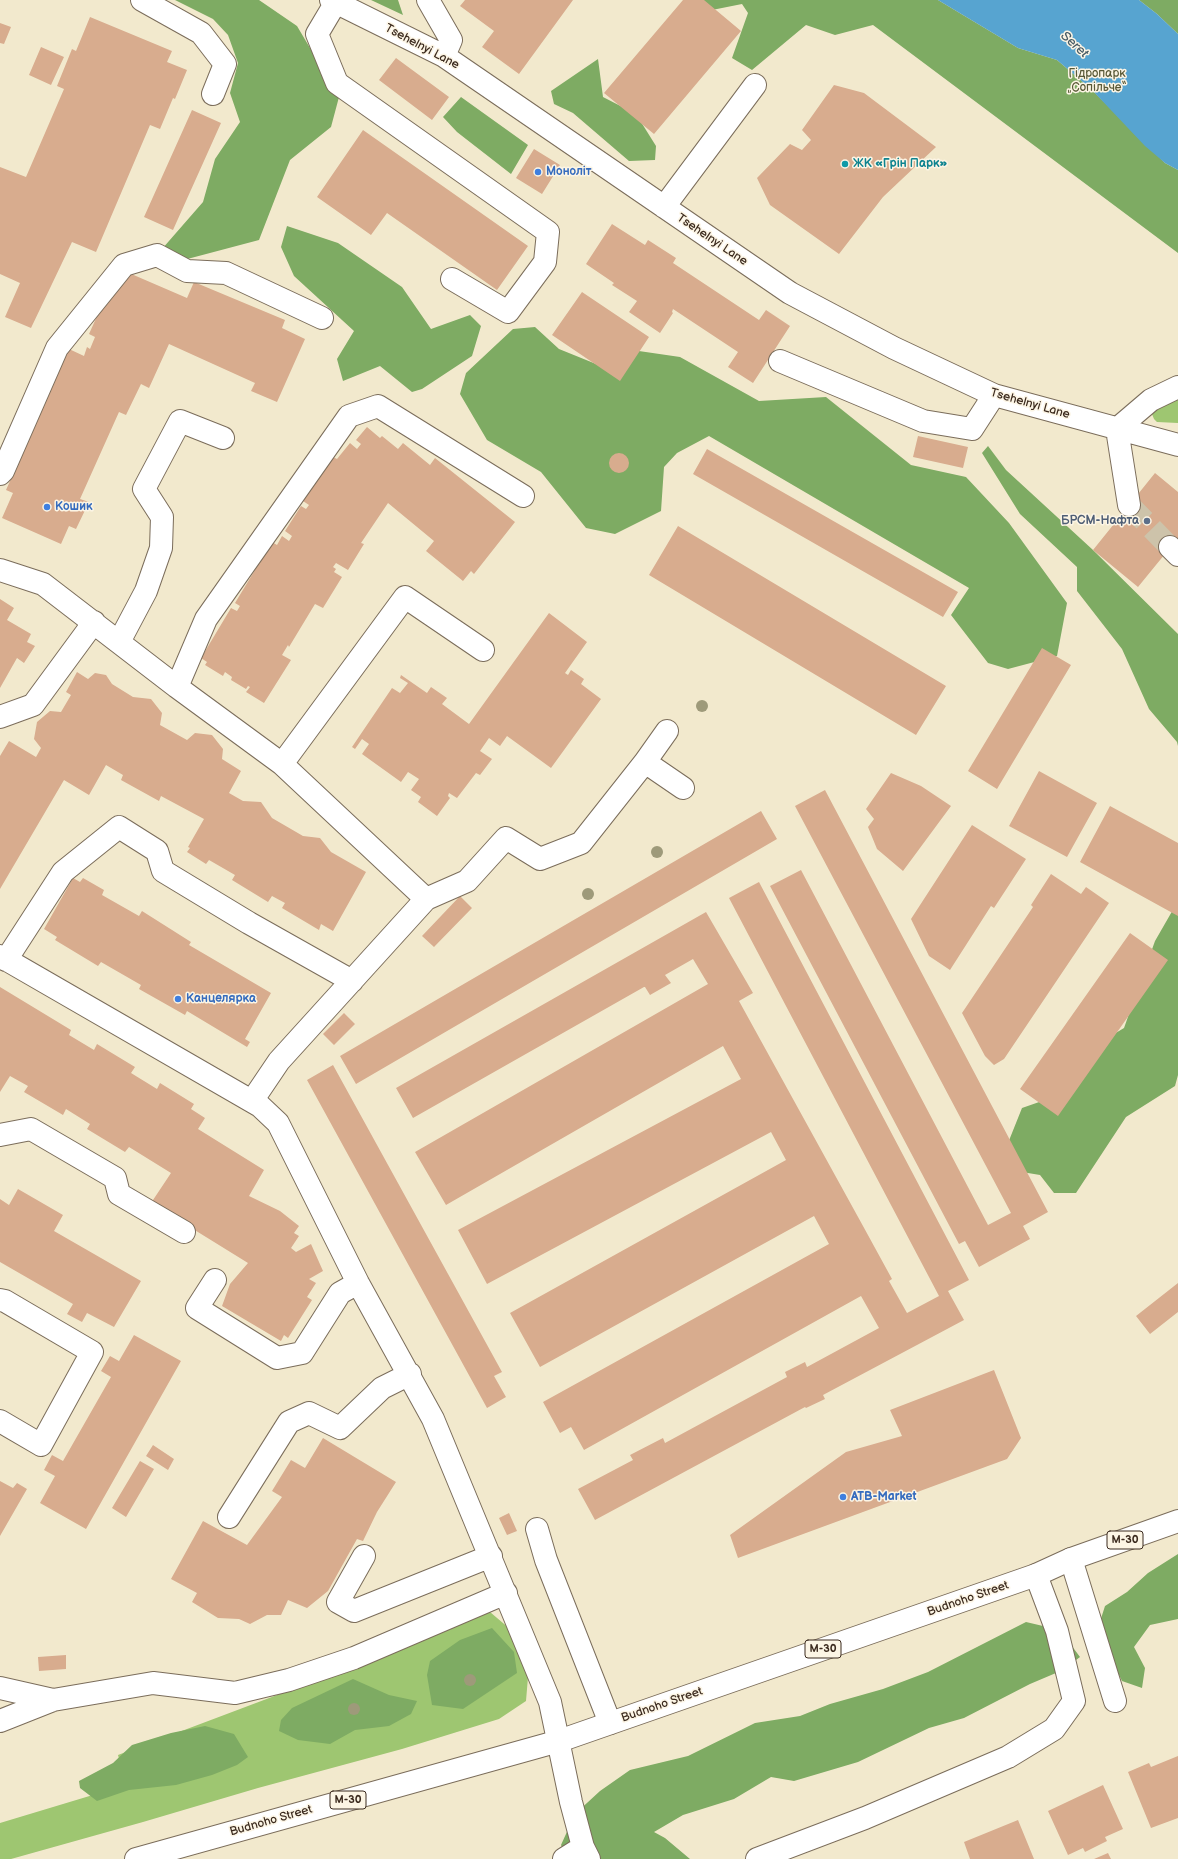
<!DOCTYPE html>
<html>
<head>
<meta charset="utf-8">
<style>
	body { margin:0 }
	canvas { display:block; background:#f2e9cd }
</style>
</head>
<body>
<canvas width="1178" height="1859"></canvas>
<script>
const ctx = document.querySelector('canvas').getContext('2d');
ctx.lineJoin = 'round';
function paint(path, color) { ctx.fillStyle = color; ctx.fill(path, 'evenodd'); }
const toPath = rows => new Path2D(rows.map(r => 'M' + r).join(''));
function trace(path, color, width, dash) { ctx.strokeStyle = color; ctx.lineWidth = width; ctx.lineCap = dash ? 'butt' : 'round'; ctx.setLineDash(dash || []); ctx.stroke(path); }
function write(font, color, halo, rows, align = 'center') {
  ctx.font = font + ' "Balsamiq Sans",sans-serif'; ctx.lineWidth = 3; ctx.setLineDash([]); ctx.textBaseline = 'middle'; ctx.strokeStyle = halo; ctx.fillStyle = color; for (const [text, x, y, turn = 0] of rows) {
    ctx.save(); ctx.translate(x, y); ctx.rotate((+turn || 0) * Math.PI / 180); ctx.textAlign = isNaN(turn) ? turn : align; if (halo) ctx.strokeText(text, 0, 0); ctx.fillText(text, 0, 0); ctx.restore();
  }
}
paint(toPath([
	[1178,399,1178,423,1157,422,1154,419,1152,414,1158,406],
	[490,1612,510,1629,528,1677,526,1701,499,1719,402,1749,258,1788,143,1822,11,1859,0,1859,0,1823,126,1785,118,1755,439,1634]
]), '#9ec671');
paint(toPath([
	[175,0,259,0,297,26,339,97,331,127,290,160,259,240,176,262,162,249,203,202,215,159,240,122,230,93,238,63,228,35,213,19],
	[371,0,398,0,403,15],
	[700,0,938,0,1018,48,1057,60,1091,89,1165,163,1178,170,1178,253,873,25,835,35,806,25,752,70,732,58,748,13,742,4,702,12],
	[1139,0,1178,0,1178,34,1157,14],
	[598,59,603,97,636,114,656,146,655,160,629,161,573,113,554,104,551,91],
	[461,97,528,145,511,174,457,132,443,117],
	[287,226,338,243,402,287,431,329,470,315,481,326,472,356,422,389,412,392,380,366,343,381,337,359,354,331,294,276,281,247],
	[535,327,559,349,601,366,632,350,680,357,759,401,826,397,911,465,966,477,1009,523,1067,603,1057,656,1008,669,988,663,951,615,969,588,709,436,677,453,664,467,661,511,615,534,586,528,541,472,487,440,460,394,466,373,513,329],
	[988,446,1006,470,1093,550,1178,634,1178,746,1177,742,1149,709,1122,649,1077,591,1077,567,1020,514,982,453],
	[1178,901,1178,1075,1175,1086,1126,1117,1076,1193,1054,1193,1040,1175,998,1168,1022,1108,1065,1093,1079,1055,1124,1028,1155,941],
	[1178,1554,1178,1619,1150,1625,1134,1647,1145,1668,1142,1688,1122,1681,1097,1631,1105,1606,1127,1592,1148,1573],
	[1026,1622,1060,1630,1080,1657,1063,1670,1030,1684,964,1718,929,1728,858,1762,794,1781,771,1777,734,1799,683,1815,654,1832,665,1838,690,1859,567,1859,561,1845,575,1814,600,1791,630,1770,688,1756,755,1723,800,1716,830,1704,883,1689,928,1672],
	[492,1628,514,1652,517,1673,463,1709,432,1705,427,1675,430,1661,460,1640],
	[353,1679,389,1695,417,1701,411,1714,389,1726,355,1730,330,1744,298,1740,279,1731,281,1720,292,1708],
	[205,1726,234,1734,248,1757,237,1765,212,1775,176,1785,129,1790,97,1801,80,1788,79,1781,113,1763,132,1745,171,1733]
]), '#7eab63');
paint(toPath([
	[938,0,1139,0,1157,14,1178,34,1178,170,1165,163,1145,146,1091,89,1057,60,1018,48]
]), '#57a4d0');
paint(toPath([
	[465,0,573,0,519,74,482,47,494,31,460,6],
	[683,0,704,0,741,31,654,134,604,93],
	[90,17,172,51,167,62,187,70,175,99,173,98,160,129,150,125,96,252,72,242,31,328,5,317,20,283,0,274,0,167,26,177,64,89,57,86,72,49,76,51],
	[0,23,11,27,4,44,0,43],
	[41,47,64,57,51,85,29,75],
	[396,58,449,97,432,120,379,80],
	[834,85,864,93,936,147,883,197,839,254,770,205,757,178,790,144,802,150,811,140,802,130],
	[192,110,221,123,173,230,144,217],
	[363,130,528,246,497,290,387,213,371,235,317,197],
	[534,149,560,165,542,194,516,178],
	[612,224,645,245,648,240,676,258,673,263,759,320,766,310,790,326,753,383,728,367,738,352,673,309,672,312,673,313,660,333,629,312,637,301,612,285,614,283,586,264],
	[129,273,187,298,194,282,285,320,282,328,305,339,277,402,251,391,255,383,169,344,149,388,141,384,126,415,119,412,80,499,89,502,76,529,69,526,61,544,2,518,13,493,6,490,69,349,84,356,87,347,90,349,95,337,89,334,107,294,113,296,123,274],
	[582,292,649,337,620,381,552,335],
	[367,427,380,438,382,436,398,449,403,443,430,465,435,458,515,522,474,574,471,571,463,581,426,551,434,541,388,503,361,543,364,544,348,570,336,563,333,567,336,569,334,572,342,577,323,608,315,604,289,647,288,645,282,655,291,660,264,703,246,692,250,687,248,686,246,689,231,680,232,677,225,672,223,676,205,665,207,662,201,658,231,608,237,611,240,606,235,603,272,542,277,545,282,536,289,541,292,536,285,531,301,506,306,509,309,505,303,501,333,457,337,459,350,443,357,449,361,444,356,440],
	[918,436,968,447,963,468,913,457],
	[707,449,958,592,943,617,693,474],
	'609 463a10 10 0 1 1 20 0a10 10 0 1 1-20 0Z',
	[1155,473,1178,492,1178,538,1138,587,1093,550],
	[678,526,946,686,916,735,649,575],
	[0,599,14,608,7,620,31,634,27,642,35,646,24,663,17,658,0,688],
	[549,613,587,642,565,673,568,675,571,670,584,679,581,684,601,699,551,768,507,736,500,746,489,738,480,751,492,759,480,775,476,773,457,798,449,793,448,796,450,798,437,816,418,802,421,797,411,790,419,779,408,772,401,782,362,754,369,744,362,739,355,749,352,747,392,688,400,693,408,683,400,678,401,675,427,693,431,687,447,698,442,704,469,724],
	[1042,648,1071,665,997,789,968,771],
	[77,672,88,679,95,673,106,675,112,684,133,697,151,699,162,713,160,725,187,740,195,733,212,735,223,749,222,759,241,771,229,793,243,801,261,802,272,818,303,836,320,838,331,852,366,872,333,931,321,924,319,930,282,908,285,903,272,896,268,902,232,880,235,875,209,860,206,864,187,852,190,848,188,847,204,819,161,796,159,801,121,780,123,775,106,765,89,795,64,780,0,889,0,756,9,741,36,757,41,748,34,739,37,722,50,711,61,712,71,695,66,692],
	[1039,771,1097,803,1067,857,1009,826],
	[891,773,921,786,951,806,903,871,877,849,868,827,874,819,866,809],
	[825,790,1048,1212,1023,1226,1030,1239,979,1267,965,1241,959,1244,770,886,801,870,988,1225,1011,1213,795,806],
	[1110,806,1178,843,1178,916,1080,862],
	[761,811,777,839,356,1084,340,1056],
	[972,825,1026,859,994,908,991,906,950,970,929,956,911,919],
	[1051,874,1081,894,1086,887,1109,903,1004,1059,994,1065,985,1056,962,1013,1033,907,1031,905],
	[73,878,80,882,83,878,104,890,102,895,139,916,142,911,191,942,189,945,271,993,245,1039,250,1042,247,1047,187,1011,185,1015,139,989,141,985,101,962,98,966,55,940,57,937,44,929],
	[759,882,969,1280,948,1291,964,1320,823,1395,825,1399,806,1408,805,1407,595,1520,578,1489,633,1460,630,1455,663,1438,665,1443,787,1377,785,1372,805,1362,807,1367,879,1328,861,1296,584,1450,571,1427,560,1433,543,1402,829,1244,814,1216,540,1367,510,1313,786,1160,771,1132,487,1284,458,1230,741,1079,723,1046,446,1205,415,1152,708,984,693,959,665,975,671,983,650,995,645,987,644,987,413,1118,396,1088,706,912,753,993,739,1001,863,1226,892,1279,889,1281,907,1313,939,1296,729,898],
	[460,896,472,908,434,947,422,936],
	[1130,933,1168,960,1058,1116,1020,1089],
	[0,987,71,1030,69,1035,94,1050,97,1044,135,1067,131,1073,157,1089,160,1083,194,1104,191,1109,205,1118,198,1129,264,1170,249,1196,280,1211,299,1226,294,1233,299,1236,291,1248,296,1252,311,1244,323,1271,309,1279,316,1283,307,1297,312,1300,288,1338,284,1335,281,1341,222,1306,230,1284,248,1263,151,1203,171,1173,129,1147,125,1152,87,1129,90,1124,66,1109,63,1115,24,1092,28,1086,10,1076,0,1092],
	[344,1013,355,1024,334,1045,323,1034],
	[333,1065,502,1372,494,1376,506,1397,487,1408,307,1080],
	[18,1189,63,1215,54,1231,141,1281,114,1327,87,1313,82,1322,67,1314,73,1304,0,1262,0,1199,9,1205],
	[1178,1283,1178,1312,1150,1334,1136,1316],
	[134,1335,181,1361,86,1529,40,1503,55,1476,44,1470,52,1455,63,1461,111,1377,101,1371,110,1356,119,1361],
	[994,1370,1021,1438,1007,1459,738,1558,730,1535,846,1452,902,1436,890,1410],
	[323,1438,396,1482,377,1512,363,1541,357,1539,328,1591,307,1608,288,1600,281,1615,267,1615,250,1624,239,1619,218,1618,192,1602,197,1593,171,1579,203,1521,247,1545,282,1497,272,1491,291,1460,305,1468],
	[153,1445,174,1459,168,1470,146,1456],
	[140,1461,154,1469,126,1517,112,1508],
	[0,1481,13,1488,17,1483,27,1489,0,1536],
	[509,1513,517,1531,507,1535,499,1518],
	[66,1655,66,1669,39,1671,38,1657],
	[1178,1756,1178,1818,1151,1828,1128,1772,1149,1763,1151,1767],
	[1103,1785,1123,1829,1105,1837,1107,1841,1085,1852,1083,1848,1068,1855,1048,1811],
	[1018,1820,1034,1859,970,1859,964,1842],
	[1108,1853,1111,1859,1094,1859]
]), '#d8ac8e');
trace(toPath([
	[1129,505,1170,547]
]), '#cdc3aa', 22, [22, 11]);
const minor = toPath([
	[142,0,201,33,225,64,213,94],
	[331,0,444,56,790,293,894,348,994,395,1178,445],
	[428,0,451,40,444,56],
	[336,2,317,34,337,83,548,232,545,262,508,312,452,279],
	[664,207,755,85],
	[780,361,923,421,972,429,994,395],
	[1117,429,1129,505],
	[1117,429,1151,400,1178,387],
	[0,474,3,471,57,348,124,265,157,255,187,271,226,273,322,318],
	[1170,547,1178,555],
	[0,570,43,584,177,687,282,764,426,899,279,1061,252,1101],
	[119,642,146,591,161,548,162,517,144,489,180,421,223,438],
	[177,687,206,619,349,416,378,406,523,496],
	[0,717,33,705,94,622],
	[645,762,667,731],
	[282,764,405,597,483,650],
	[426,899,467,881,506,838,540,859,581,843,645,762,683,788],
	[0,956,260,1106,278,1123,358,1283,433,1419,550,1702,571,1802,583,1847,589,1859],
	[6,960,63,872,119,827,157,851,163,871,249,923,352,981],
	[0,1135,31,1129,115,1178,119,1194,184,1232],
	[215,1280,197,1308,277,1358,302,1353,340,1293,358,1283],
	[0,1300,5,1301,92,1352,41,1445,0,1421],
	[229,1517,289,1422,309,1413,340,1428,382,1388,410,1374],
	[537,1529,546,1560,610,1723],
	[364,1556,338,1602,354,1611,491,1556],
	[1071,1559,1115,1701],
	[0,1688,53,1700],
	[0,1721,53,1700,153,1683,235,1693,289,1680,354,1658,506,1593],
	[564,1859,583,1847],
	[757,1859,865,1818,1008,1757,1054,1729,1074,1701,1057,1631,1036,1575]
]);
const highway = toPath([
	[136,1859,559,1741,1036,1575,1071,1559,1178,1521]
]);
trace(minor, '#7b6d5b', 24);
trace(highway, '#7b6d5b', 24);
trace(minor, '#fff', 22);
trace(highway, '#fff', 22);
ctx.fillStyle = '#9e9a7a';
for (const [x, y] of [
	[702,706],
	[657,852],
	[588,894],
	[470,1680],
	[354,1709]
]) { ctx.beginPath(); ctx.arc(x, y, 6, 0, 2 * Math.PI); ctx.fill(); }
for (const [x, y, r, color] of [
	[845,164,4,"#0f9aa8"],
	[538,172,4,"#3f7fe0"],
	[47,507,4,"#3f7fe0"],
	[1147,521,4,"#5c6f8a"],
	[178,999,4,"#3f7fe0"],
	[843,1497,4,"#3f7fe0"]
]) { const dot = new Path2D(); dot.arc(x, y, r, 0, 2 * Math.PI); ctx.fillStyle = color; ctx.fill(dot); trace(dot, '#fcf5e5', 1.5); }
for (const [x, y, w] of [
	[1125,1540,36],
	[823,1649,36],
	[348,1800,36]
]) { const box = new Path2D(); box.roundRect(x - w / 2, y - 9, w, 18, 3); ctx.fillStyle = '#fcf5e5'; ctx.fill(box); trace(box, '#3b2a1e', 1); }
write('bold 11px', '#3b2a1e', null, [
	["М-30",1125,1540],
	["М-30",823,1649],
	["М-30",348,1800]
]);
write('12px', '#3b2a1e', '#fcf5e5', [
	["Tsehelnyi Lane",422,47,28],
	["Tsehelnyi Lane",712,240,34],
	["Tsehelnyi Lane",1030,404,16],
	["Budnoho Street",968,1599,-19],
	["Budnoho Street",662,1705,-19],
	["Budnoho Street",271,1821,-16]
]);
write('12px', '#595937', '#fcf5e5', [
	["Гідропарк",1097,74],
	["„Сопільче“",1097,88]
]);
write('bold 12px', '#0d838f', '#fcf5e5', [
	["ЖК «Грін Парк»",853,164]
], 'left');
write('bold 12px', '#366cbe', '#fcf5e5', [
	["Моноліт",546,172],
	["Кошик",55,507],
	["Канцелярка",186,999],
	["ATB-Market",851,1497]
], 'left');
write('bold 12px', '#4e5e75', '#fcf5e5', [
	["БРСМ-Нафта",1139,521]
], 'right');
write('italic 13px', '#465b65', '#fcf5e5', [
	["Seret",1074,45,42]
]);
</script>
</body>
</html>
